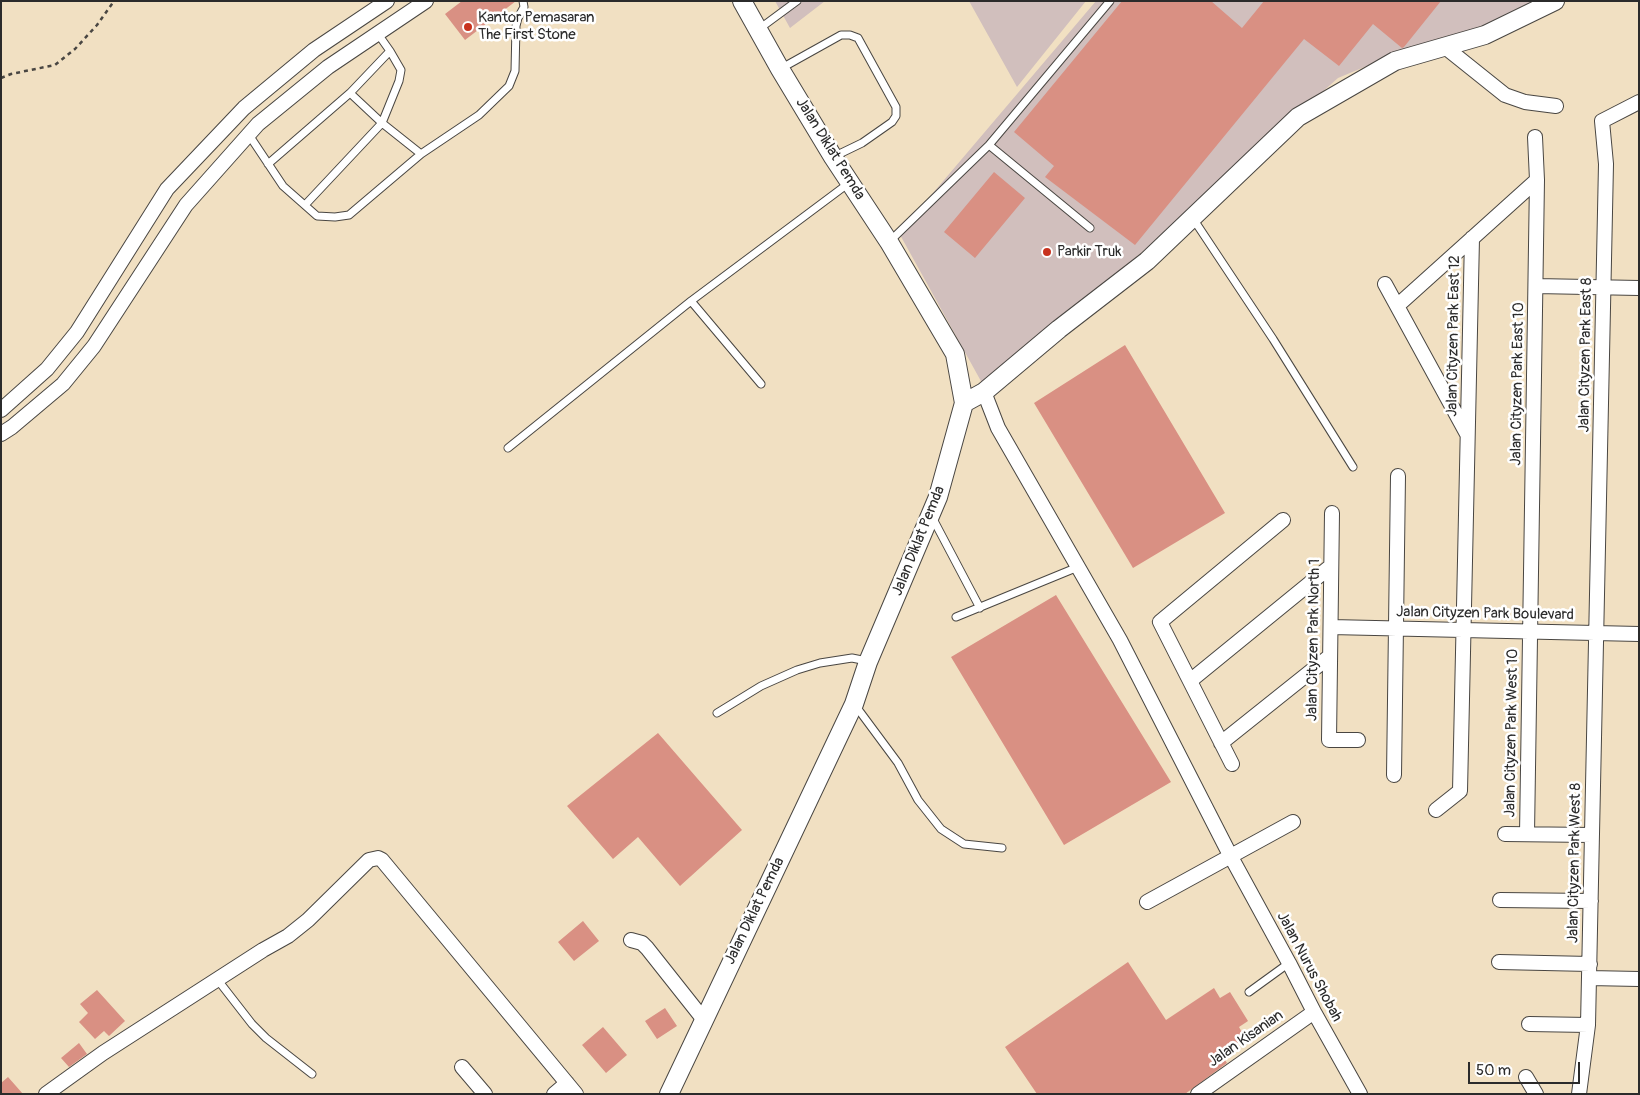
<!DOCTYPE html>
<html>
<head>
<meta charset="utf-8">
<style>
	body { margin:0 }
	#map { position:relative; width:1640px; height:1095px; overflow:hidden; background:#f1e0c2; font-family:Pangolin,sans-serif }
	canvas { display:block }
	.frame { position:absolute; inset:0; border:2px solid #2b2b2b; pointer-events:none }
	.scale { position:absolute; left:1468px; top:1062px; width:112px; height:22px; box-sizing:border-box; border:2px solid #2b2b2b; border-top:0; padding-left:6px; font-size:15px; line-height:18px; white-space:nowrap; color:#2b2b2b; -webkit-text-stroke:4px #fff; paint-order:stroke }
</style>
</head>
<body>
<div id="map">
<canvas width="1640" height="1095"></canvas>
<div class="frame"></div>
<div class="scale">50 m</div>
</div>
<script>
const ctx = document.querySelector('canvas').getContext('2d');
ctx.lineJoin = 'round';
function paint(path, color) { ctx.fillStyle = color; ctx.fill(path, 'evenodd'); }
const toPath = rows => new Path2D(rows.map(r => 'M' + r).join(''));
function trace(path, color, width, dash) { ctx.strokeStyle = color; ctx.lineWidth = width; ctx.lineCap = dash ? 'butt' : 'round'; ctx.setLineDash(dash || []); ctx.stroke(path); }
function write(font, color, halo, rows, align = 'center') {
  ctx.font = font + ' Pangolin,sans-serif'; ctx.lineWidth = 5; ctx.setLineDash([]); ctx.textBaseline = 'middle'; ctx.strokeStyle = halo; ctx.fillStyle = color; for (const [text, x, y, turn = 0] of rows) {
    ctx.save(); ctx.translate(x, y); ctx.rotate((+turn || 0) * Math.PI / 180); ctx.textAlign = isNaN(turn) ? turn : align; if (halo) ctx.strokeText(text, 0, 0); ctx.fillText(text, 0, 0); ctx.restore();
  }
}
paint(toPath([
	[775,1,825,1,790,28],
	[969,1,1086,1,1017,87],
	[1096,1,1541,1,1462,37,1405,50,1338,78,1141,253,982,383,899,233]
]), '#d1bfbd');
paint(toPath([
	[462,1,516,1,465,40,445,14],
	[1122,1,1211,1,1242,28,1264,1,1441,1,1404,47,1402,48,1373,24,1339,66,1304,39,1135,245,1045,177,1054,166,1014,132],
	[994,172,1025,198,975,258,944,232],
	[1125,345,1225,513,1133,568,1034,403],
	[1056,595,1171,782,1064,845,951,657],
	[658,733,742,830,680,886,638,837,613,859,567,806],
	[583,921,599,941,574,961,558,942],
	[1128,962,1166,1020,1214,988,1220,998,1230,992,1248,1021,1239,1027,1245,1038,1221,1054,1227,1063,1185,1094,1037,1094,1005,1047],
	[97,990,125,1021,109,1036,104,1031,95,1039,79,1022,88,1013,80,1004],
	[665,1008,677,1026,657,1039,645,1021],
	[603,1027,627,1055,606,1073,582,1045],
	[79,1043,87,1054,69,1067,61,1058],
	[8,1077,23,1094,1,1094,1,1083]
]), '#d99083');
const service = toPath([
	[759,29,797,1],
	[780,69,841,35,850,35,858,38,896,107,896,116,892,122,862,143,833,157],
	[350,93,382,123,421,154,479,115,509,86,515,71,516,26,518,18,524,7,523,1],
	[249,135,283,186,317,216,335,217,349,215,421,154],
	[989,145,1090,228],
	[268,164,350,93,390,51,378,34],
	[305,205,382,123,399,81,401,70,390,51],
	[1192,217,1273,339,1353,467],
	[889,242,989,145,1110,1],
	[691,301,761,384],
	[508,448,691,301,849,183],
	[932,517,980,608],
	[956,617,1078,567],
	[855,705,898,763,918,800,941,829,964,844,1002,848],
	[717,713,761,686,797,670,820,663,852,658,867,661],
	[217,979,252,1024,266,1038,312,1074],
	[1249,992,1289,963]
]);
const minor = toPath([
	[1445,47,1505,95,1525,102,1556,106],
	[1385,284,1467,434],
	[1536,286,1639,288],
	[1397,306,1537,180],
	[984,392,998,428,1120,640,1230,855,1289,963,1314,1012,1360,1094],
	[1,410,47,369,77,332,167,189,244,108,314,50,387,1],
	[1,434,12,427,63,384,94,346,186,205,258,124,328,67,426,1],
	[1332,513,1329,740,1358,740],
	[1331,627,1639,634],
	[1190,681,1331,566],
	[1221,743,1330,656],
	[1232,764,1160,622,1283,520],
	[1394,775,1398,476],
	[1436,810,1460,791,1472,238],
	[1505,834,1592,835],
	[1527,834,1537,180,1535,137],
	[1500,900,1591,901],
	[1147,902,1293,822],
	[631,940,642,943,647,948,704,1020],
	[1499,962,1590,964],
	[1589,978,1639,979],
	[1529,1024,1588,1025],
	[462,1067,485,1094],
	[1526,1077,1536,1094],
	[46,1094,103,1053,263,950,288,936,308,920,369,860,378,858,382,860,576,1094],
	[554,1094,567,1083],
	[1198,1094,1314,1012],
	[1579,1094,1588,1025,1606,164,1602,121,1639,102]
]);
const tertiary = toPath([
	[964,403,984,392,1059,329,1147,261,1298,117,1395,61,1485,35,1555,1],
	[669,1094,854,704,868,662,938,497,964,403,955,354,889,242,833,157,780,69,742,1]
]);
trace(service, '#494642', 9);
trace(minor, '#494642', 16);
trace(tertiary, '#494642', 20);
trace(toPath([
	[1,78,11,74,55,65,75,49,97,25,114,1]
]), '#494642', 2.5, [4, 4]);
trace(service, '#fff', 7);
trace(minor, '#fff', 14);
trace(tertiary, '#fff', 18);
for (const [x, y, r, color] of [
	[468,27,5,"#c8321e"],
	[1047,252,5,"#c8321e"]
]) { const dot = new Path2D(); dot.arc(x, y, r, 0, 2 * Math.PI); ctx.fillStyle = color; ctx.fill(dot); trace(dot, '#fff', 2); }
write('15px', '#2b2b2b', '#fff', [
	["Kantor Pemasaran",478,18],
	["The First Stone",478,35],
	["Parkir Truk",1057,252]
], 'left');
write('15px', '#2b2b2b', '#fff', [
	["Jalan Diklat Pemda",830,149,58],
	["Jalan Cityzen Park East 12",1454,336,-89],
	["Jalan Cityzen Park East 8",1586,355,-89],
	["Jalan Cityzen Park East 10",1518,384,-89],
	["Jalan Diklat Pemda",919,541,-68],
	["Jalan Cityzen Park Boulevard",1485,614,1],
	["Jalan Cityzen Park North 1",1314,640,-89],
	["Jalan Cityzen Park West 10",1512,733,-89],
	["Jalan Cityzen Park West 8",1575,863,-89],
	["Jalan Diklat Pemda",755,911,-64],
	["Jalan Nurus Shobah",1309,967,62],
	["Jalan Kisanian",1246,1039,-35]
]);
</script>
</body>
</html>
